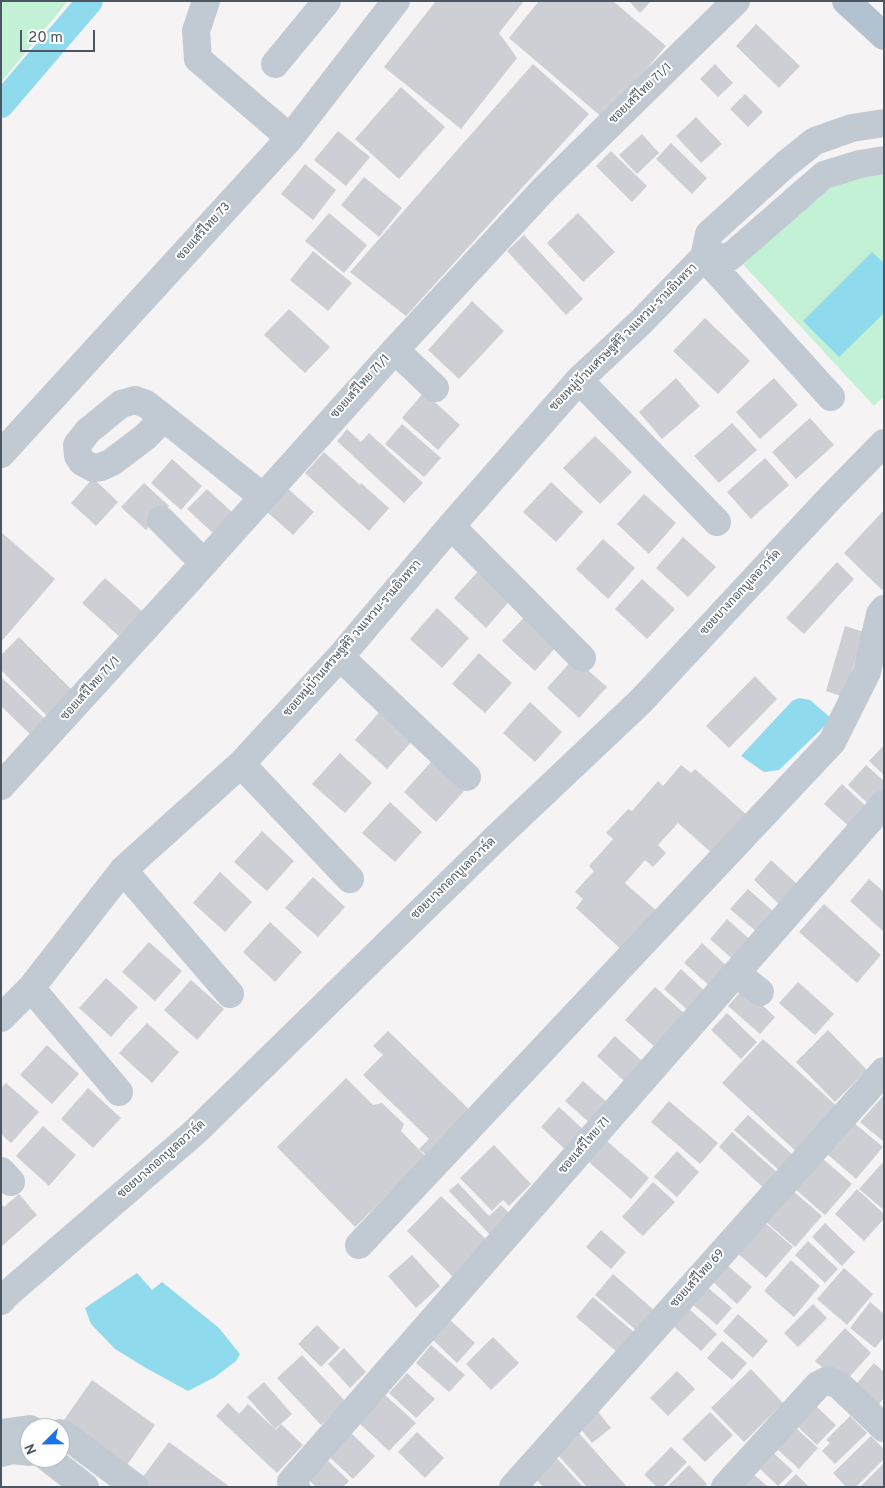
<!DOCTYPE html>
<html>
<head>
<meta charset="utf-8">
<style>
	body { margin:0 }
	#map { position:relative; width:885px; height:1488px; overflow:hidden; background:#f5f3f3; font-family:Overpass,sans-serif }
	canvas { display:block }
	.frame { position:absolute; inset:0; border:2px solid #4a5661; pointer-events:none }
	.north { position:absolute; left:20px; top:1418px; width:50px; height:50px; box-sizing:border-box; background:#fff; border:1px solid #b7bbc0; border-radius:50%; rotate:247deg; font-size:14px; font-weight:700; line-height:20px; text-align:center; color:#4a5661 }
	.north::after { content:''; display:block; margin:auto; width:18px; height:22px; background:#1a73e8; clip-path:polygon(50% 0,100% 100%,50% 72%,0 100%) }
	.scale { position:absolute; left:20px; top:30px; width:75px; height:22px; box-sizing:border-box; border:2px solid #4a5661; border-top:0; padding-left:6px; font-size:15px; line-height:18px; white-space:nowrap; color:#4a5661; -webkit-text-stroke:4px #fff; paint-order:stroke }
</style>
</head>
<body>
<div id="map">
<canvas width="885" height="1488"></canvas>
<div class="frame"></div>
<div class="north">N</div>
<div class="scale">20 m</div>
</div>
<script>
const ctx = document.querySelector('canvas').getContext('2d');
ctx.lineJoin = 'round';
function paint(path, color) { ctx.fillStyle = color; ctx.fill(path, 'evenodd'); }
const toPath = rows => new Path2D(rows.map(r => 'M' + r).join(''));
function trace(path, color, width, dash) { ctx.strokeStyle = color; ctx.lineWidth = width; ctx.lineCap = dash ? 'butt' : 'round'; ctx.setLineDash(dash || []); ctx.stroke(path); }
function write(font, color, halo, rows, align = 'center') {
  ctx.font = font + ' Overpass,Sarabun,sans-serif'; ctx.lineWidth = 4; ctx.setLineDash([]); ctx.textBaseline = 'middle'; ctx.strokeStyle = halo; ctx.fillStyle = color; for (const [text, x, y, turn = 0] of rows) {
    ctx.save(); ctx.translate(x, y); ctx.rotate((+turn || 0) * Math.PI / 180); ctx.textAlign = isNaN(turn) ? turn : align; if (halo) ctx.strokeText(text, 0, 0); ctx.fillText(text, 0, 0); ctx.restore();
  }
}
paint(toPath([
	[1,1,68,1,1,82],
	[884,171,884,396,874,406,740,261,843,178]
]), '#c3f1d5');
paint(toPath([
	[872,252,884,263,884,313,839,357,803,321],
	[799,698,810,700,832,719,779,770,764,772,741,756,792,701],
	[137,1273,152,1290,162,1282,219,1328,240,1354,236,1361,215,1377,188,1391,146,1368,115,1349,91,1324,85,1308]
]), '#90daee');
trace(toPath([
	[1,105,90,1]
]), '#90daee', 26);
paint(toPath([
	[436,1,524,1,499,33,517,58,461,129,384,67],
	[539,1,613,1,666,46,604,119,509,38],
	[629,1,651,1,640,13],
	[756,24,800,66,779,88,736,46],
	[533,64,589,114,406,316,350,272],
	[715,64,733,83,718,97,700,79],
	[401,87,445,127,399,179,355,139],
	[745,94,763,112,748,127,730,109],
	[696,117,722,144,701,163,676,136],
	[338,131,370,157,346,186,314,160],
	[642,134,659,153,637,174,619,155],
	[671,143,707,178,692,194,656,159],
	[611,151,647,186,632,202,596,166],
	[305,164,336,190,313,220,281,194],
	[364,177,402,208,379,237,341,205],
	[329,213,367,245,344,273,305,241],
	[578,213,615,252,583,282,547,243],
	[524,235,583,299,566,315,507,251],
	[313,251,352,283,328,311,290,280],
	[472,301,504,331,459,379,428,350],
	[289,309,330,347,305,373,264,335],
	[705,318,750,361,718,394,673,351],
	[676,378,700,406,662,439,639,412],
	[774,378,798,405,760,439,736,412],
	[424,392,460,425,438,450,402,418],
	[810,418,834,445,796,479,772,452],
	[732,423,757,450,719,483,694,456],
	[402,424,441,458,424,477,385,444],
	[347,429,361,442,369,433,423,483,404,503,337,441],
	[595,436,632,472,600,504,563,468],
	[324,452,360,485,361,483,389,508,369,531,305,473],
	[765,458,789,485,751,519,727,492],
	[172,459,202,486,181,510,151,483],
	[93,478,118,502,96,526,71,503],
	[551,482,583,512,556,542,523,512],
	[144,483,169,506,146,530,121,507],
	[286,487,314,512,293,535,265,510],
	[207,489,234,514,215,535,187,509],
	[644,494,676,523,649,554,617,524],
	[884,510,884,588,882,590,844,553],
	[1,532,55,579,1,642],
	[683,537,716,567,688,597,656,568],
	[603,539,635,568,608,599,576,569],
	[837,562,854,579,804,634,786,618],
	[481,568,513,597,486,628,454,598],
	[105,578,144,613,121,638,82,603],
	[642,579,675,609,647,639,615,609],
	[437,608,469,638,442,668,410,639],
	[530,611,562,640,535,671,502,641],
	[845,626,864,632,844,697,826,691],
	[19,637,74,692,49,718,1,670,1,655],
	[479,653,512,683,485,713,452,684],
	[574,658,607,687,579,718,547,688],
	[755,676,777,699,729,748,706,726],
	[1,677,46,720,31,735,1,706],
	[530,702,562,732,535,762,503,733],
	[382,709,414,739,387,769,355,740],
	[884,745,884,775,869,761],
	[340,753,372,783,345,813,312,784],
	[431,762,464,791,436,822,404,792],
	[681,765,691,773,695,769,748,816,714,855,678,823,658,845,666,853,653,867,645,860,625,883,658,912,623,951,576,908,583,899,575,892,594,871,589,866,613,839,606,833,628,809,632,811,658,781,663,786],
	[866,765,884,781,884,800,875,810,848,785],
	[842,784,869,809,852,829,824,804],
	[390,802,422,832,395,862,362,833],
	[262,831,294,861,267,891,234,862],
	[771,860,798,885,780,905,754,880],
	[220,872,252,902,225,932,193,903],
	[313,877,345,907,318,937,285,908],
	[869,879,884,892,884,932,850,901],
	[748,889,775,913,758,933,730,909],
	[824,904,881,955,857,983,799,932],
	[727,919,755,944,737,963,710,939],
	[270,922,302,952,275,982,243,952],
	[149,942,182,971,155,1001,122,972],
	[702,943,729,968,711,987,684,963],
	[681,969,708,994,691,1013,664,989],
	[106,978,138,1007,111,1037,79,1008],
	[191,980,224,1009,197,1040,164,1010],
	[798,982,834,1014,815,1035,779,1003],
	[655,987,687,1016,657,1049,625,1020],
	[744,988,775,1017,760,1034,728,1006],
	[727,1013,757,1042,741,1059,711,1030],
	[147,1023,179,1052,152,1083,119,1053],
	[828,1030,867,1070,835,1102,796,1062],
	[388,1031,476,1116,433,1161,419,1149,429,1139,363,1075,383,1055,373,1046],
	[615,1036,642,1061,624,1081,597,1056],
	[763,1039,841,1110,800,1155,722,1083],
	[47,1045,79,1074,52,1104,20,1075],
	[346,1078,373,1105,382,1103,404,1124,401,1131,426,1157,355,1227,277,1147],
	[583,1081,610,1105,592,1125,565,1101],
	[6,1083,39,1112,11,1143,1,1134,1,1088],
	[88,1088,121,1118,93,1148,61,1119],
	[883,1096,884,1097,884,1142,860,1122],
	[669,1101,718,1143,700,1164,651,1122],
	[559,1107,586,1132,568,1152,541,1127],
	[748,1115,795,1157,782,1173,734,1130],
	[853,1122,883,1147,856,1179,826,1153],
	[43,1126,76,1155,49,1186,16,1156],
	[732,1132,779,1174,766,1190,719,1147],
	[607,1141,649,1178,631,1199,589,1162],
	[494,1145,531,1184,509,1206,503,1200,492,1211,460,1178],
	[677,1151,699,1172,677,1197,654,1177],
	[822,1158,852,1184,825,1215,795,1189],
	[884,1161,884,1210,859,1189],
	[653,1182,675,1202,643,1236,622,1217],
	[458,1183,489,1216,501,1205,514,1218,493,1238,449,1191],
	[857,1189,884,1214,884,1219,864,1241,835,1214],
	[792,1190,822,1216,795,1247,765,1221],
	[19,1194,37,1215,1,1247,1,1204,4,1207],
	[441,1196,490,1243,455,1279,407,1231],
	[763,1221,793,1247,766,1278,736,1252],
	[825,1223,855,1252,842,1266,812,1237],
	[601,1230,626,1252,611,1269,586,1247],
	[808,1241,838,1269,825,1283,795,1255],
	[412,1255,440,1286,416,1308,388,1276],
	[791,1260,820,1286,794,1317,764,1291],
	[727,1265,752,1287,737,1304,713,1282],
	[844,1268,873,1294,847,1325,817,1299],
	[613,1274,655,1311,637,1331,595,1295],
	[707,1287,732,1308,717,1325,692,1304],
	[593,1297,635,1333,618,1353,576,1317],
	[870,1302,884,1314,884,1337,875,1348,850,1328],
	[813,1304,827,1318,798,1347,784,1333],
	[687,1307,717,1334,701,1351,671,1324],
	[738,1314,768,1341,753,1358,723,1331],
	[448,1318,475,1343,457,1363,430,1337],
	[317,1325,340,1348,321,1367,298,1344],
	[845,1328,871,1353,842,1385,815,1361],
	[493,1337,519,1363,491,1390,466,1364],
	[722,1341,747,1363,732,1380,707,1358],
	[431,1345,465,1375,449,1392,416,1363],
	[344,1348,366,1372,350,1388,328,1364],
	[302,1355,346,1402,321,1425,277,1378],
	[874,1363,884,1372,884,1398,875,1409,852,1389],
	[751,1369,783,1403,744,1442,711,1408],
	[677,1371,695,1389,668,1416,650,1398],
	[407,1373,435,1399,416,1418,389,1393],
	[92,1380,155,1425,127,1465,64,1420],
	[264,1382,292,1414,275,1429,247,1397],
	[384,1394,416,1423,389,1451,358,1422],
	[228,1403,239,1414,248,1404,276,1430,281,1424,303,1445,277,1473,216,1416],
	[815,1405,836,1425,817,1445,796,1425],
	[595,1408,611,1428,592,1443,576,1423],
	[710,1412,733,1435,705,1462,682,1439],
	[850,1416,867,1433,835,1464,822,1451,830,1443,826,1440],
	[344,1426,375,1456,353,1479,322,1450],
	[796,1428,818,1448,799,1469,777,1449],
	[417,1432,444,1458,425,1478,398,1452],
	[578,1432,627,1487,587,1487,556,1453],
	[871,1436,884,1449,884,1459,856,1487,846,1487,833,1473],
	[169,1442,230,1487,148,1487,140,1481],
	[671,1447,687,1462,663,1487,657,1487,644,1475],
	[769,1449,793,1471,778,1486,755,1464],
	[322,1455,349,1481,343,1487,316,1487,303,1474],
	[554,1455,583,1487,543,1487,532,1475],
	[884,1463,884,1487,860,1487],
	[689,1465,707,1484,704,1487,667,1487],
	[751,1472,768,1487,738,1487],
	[796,1474,809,1487,783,1487]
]), '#cdcfd5');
trace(toPath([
	[206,1,196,31,198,59,290,138],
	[275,64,327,1],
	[704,257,730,257,824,175,860,164,884,160],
	[704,257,831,397],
	[395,350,435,388],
	[579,380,717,522],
	[164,418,145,437,112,462,101,467,93,468,82,462,78,456,77,445,88,431,121,404,135,400,146,404,164,418,263,497],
	[1,454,290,138,396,1],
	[161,520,204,563],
	[451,526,582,658],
	[340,657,467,777],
	[241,764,350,879],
	[1,786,187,582,395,350,544,189,736,1],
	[123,870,230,994],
	[736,973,760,992],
	[31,988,119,1092],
	[1,1018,31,988,123,870,241,764,340,657,451,526,579,380,642,321,704,257,709,234,786,164,815,141,852,128,884,123],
	[1,1171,11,1182],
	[359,1245,832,742,867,672,880,614,884,609],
	[1,1301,5,1296,195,1132,494,840,641,701,831,497,884,443],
	[1,1433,30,1429],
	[60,1433,64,1434,135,1487],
	[1,1453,13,1450,30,1452],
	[48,1458,85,1487],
	[296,1487,291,1482,884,804],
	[513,1487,884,1071],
	[725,1487,818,1385,828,1380,840,1386,884,1428]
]), '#c1cad2', 28);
trace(toPath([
	[846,1,884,36]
]), '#b3c2d1', 28);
write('12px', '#4a5661', '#fff', [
	["ซอยเสรีไทย 71/1",641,94,-44],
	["ซอยเสรีไทย 73",204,232,-48],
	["ซอยหมู่บ้านเศรษฐศิริ วงแหวน-รามอินทรา",624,338,-45],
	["ซอยเสรีไทย 71/1",361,387,-48],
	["ซอยบางกอกบูเลอวาร์ด",741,593,-47],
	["ซอยหมู่บ้านเศรษฐศิริ วงแหวน-รามอินทรา",353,639,-49],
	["ซอยเสรีไทย 71/1",91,689,-48],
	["ซอยบางกอกบูเลอวาร์ด",454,879,-44],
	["ซอยเสรีไทย 71",585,1146,-49],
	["ซอยบางกอกบูเลอวาร์ด",162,1160,-41],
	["ซอยเสรีไทย 69",698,1279,-48]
]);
</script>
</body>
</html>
